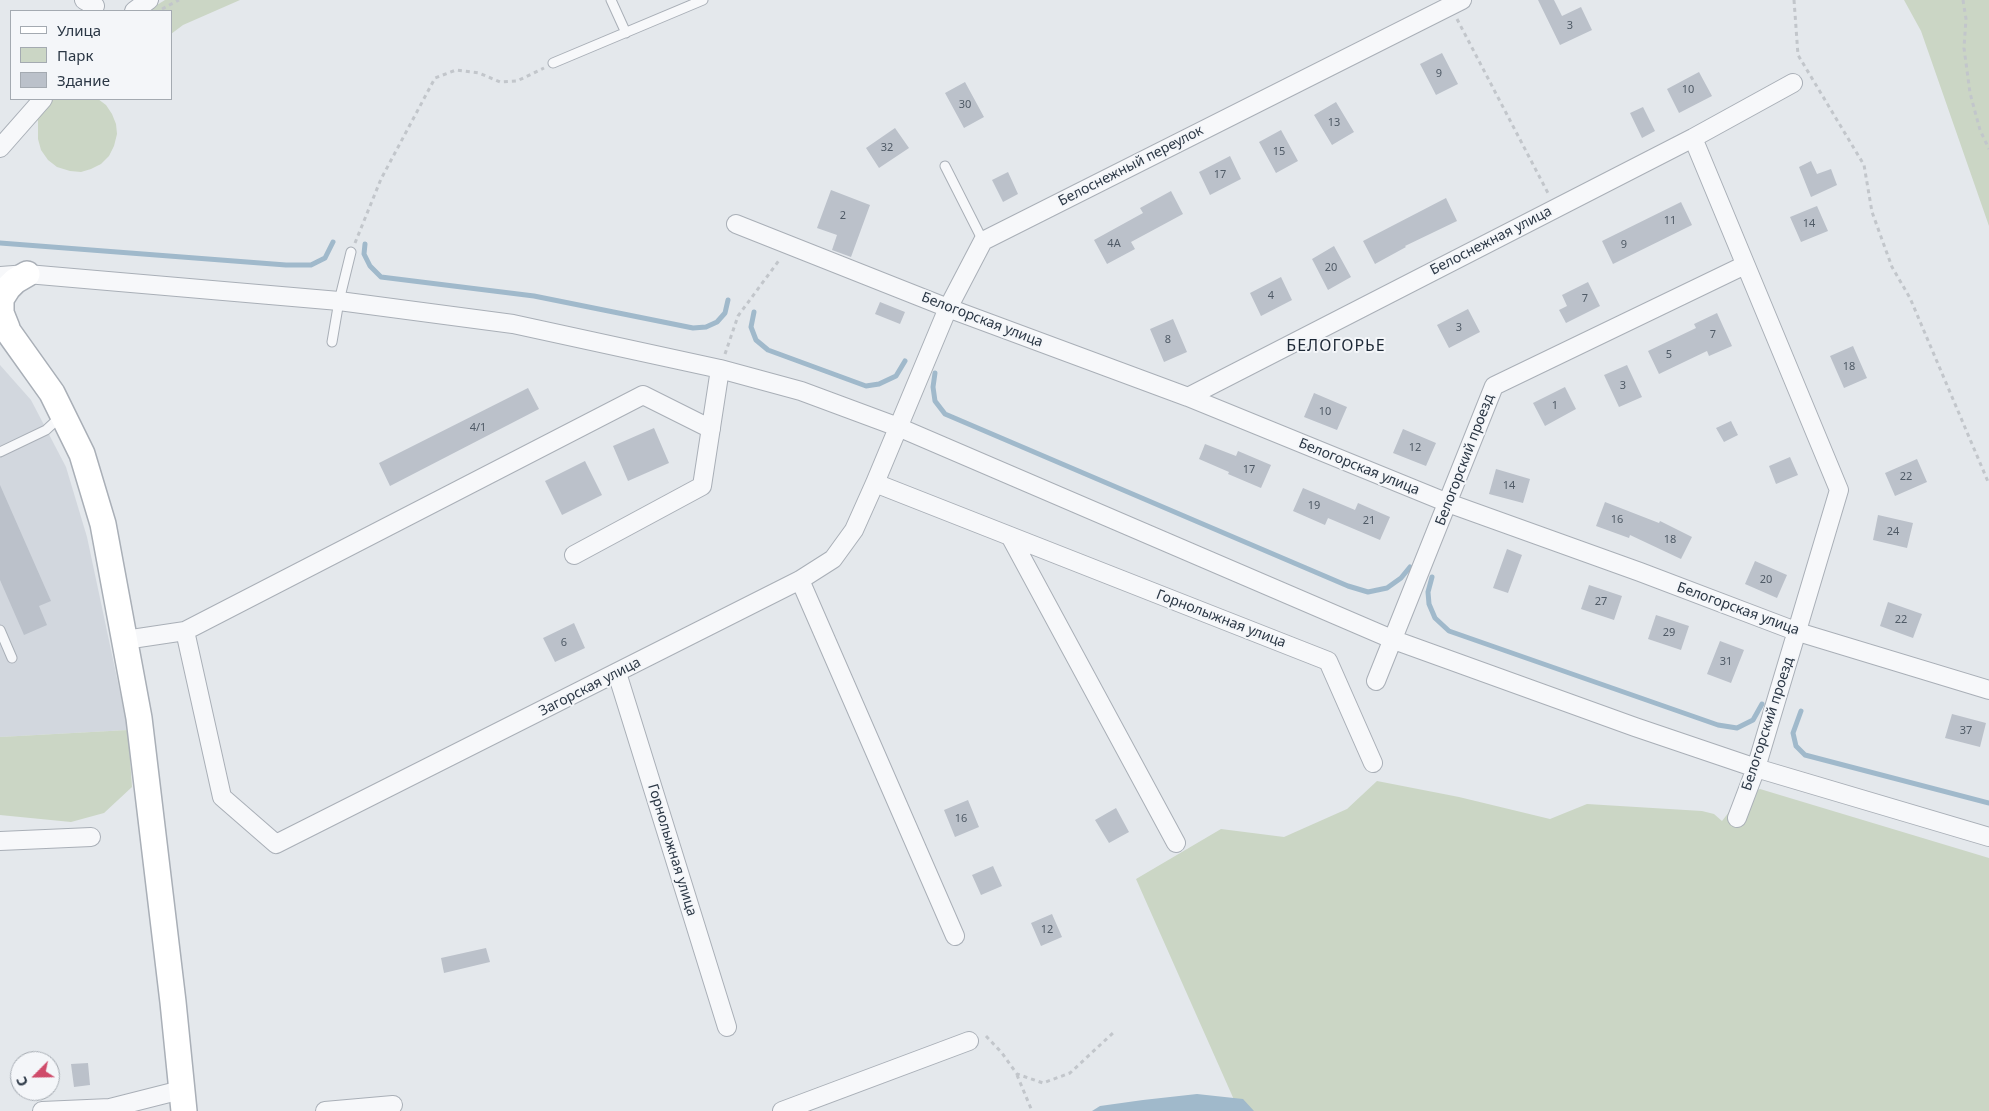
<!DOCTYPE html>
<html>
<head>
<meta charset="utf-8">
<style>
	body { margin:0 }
	#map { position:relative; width:1989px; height:1111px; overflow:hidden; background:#e4e8ec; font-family:"Noto Sans",sans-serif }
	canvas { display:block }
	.legend { position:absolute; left:10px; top:10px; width:162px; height:90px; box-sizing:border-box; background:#f4f6f9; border:1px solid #a4aab1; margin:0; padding:6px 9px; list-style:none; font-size:15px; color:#2b3745 }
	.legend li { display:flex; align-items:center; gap:10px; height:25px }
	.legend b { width:25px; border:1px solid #a4aab1 }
	.north { position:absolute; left:10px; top:1051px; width:50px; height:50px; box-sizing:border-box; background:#f4f6f9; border:1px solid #a4aab1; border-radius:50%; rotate:247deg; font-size:14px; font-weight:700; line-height:20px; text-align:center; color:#2b3745 }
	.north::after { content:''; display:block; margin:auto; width:18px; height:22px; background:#cf4b6a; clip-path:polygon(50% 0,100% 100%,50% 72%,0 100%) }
</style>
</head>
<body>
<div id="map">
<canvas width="1989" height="1111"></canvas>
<ul class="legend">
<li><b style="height:6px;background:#fff"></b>Улица</li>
<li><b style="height:14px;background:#cbd6c5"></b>Парк</li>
<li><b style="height:14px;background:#bbc1ca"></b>Здание</li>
</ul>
<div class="north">С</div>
</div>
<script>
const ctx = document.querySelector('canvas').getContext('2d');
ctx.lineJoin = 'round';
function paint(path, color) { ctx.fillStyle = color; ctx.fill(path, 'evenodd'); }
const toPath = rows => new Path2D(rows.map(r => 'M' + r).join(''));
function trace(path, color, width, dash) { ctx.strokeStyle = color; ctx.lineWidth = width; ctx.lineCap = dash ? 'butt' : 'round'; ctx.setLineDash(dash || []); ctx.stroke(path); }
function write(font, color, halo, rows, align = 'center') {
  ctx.font = font + ' "Noto Sans",sans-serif'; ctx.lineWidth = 4; ctx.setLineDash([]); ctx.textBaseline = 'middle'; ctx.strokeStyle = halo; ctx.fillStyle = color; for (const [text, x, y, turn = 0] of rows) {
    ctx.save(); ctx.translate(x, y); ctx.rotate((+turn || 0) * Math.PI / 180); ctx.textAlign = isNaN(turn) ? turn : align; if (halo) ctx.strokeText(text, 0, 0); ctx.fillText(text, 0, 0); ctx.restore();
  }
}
paint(toPath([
	[0,365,31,400,66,467,87,537,128,730,0,737]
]), '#d2d7de');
paint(toPath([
	[165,0,240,0,183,25,171,34,171,11,147,11],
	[1904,0,1989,0,1989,226,1921,31],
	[45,99,98,99,106,105,112,114,116,124,117,134,114,146,109,156,101,164,91,169,81,172,70,171,57,167,48,160,41,150,38,139,38,120,11,143],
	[128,730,132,787,104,813,71,822,0,815,0,737],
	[1377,781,1459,797,1550,819,1587,804,1702,811,1714,814,1722,821,1740,798,1760,789,1989,858,1989,1111,1239,1111,1136,879,1221,829,1284,837,1347,809]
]), '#cbd6c5');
paint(toPath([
	[1197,1094,1243,1099,1254,1111,1092,1111,1100,1106,1143,1100]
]), '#a0b9cb');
trace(toPath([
	[0,243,286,265,311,265,325,258,333,242],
	[365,244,364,254,370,266,381,277,534,296,693,328,706,327,717,322,725,313,728,300],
	[754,312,751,327,756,340,768,350,866,386,879,384,896,376,905,361],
	[935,373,933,387,935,401,945,414,1348,586,1368,592,1387,588,1401,578,1410,567],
	[1432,577,1428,592,1429,604,1435,618,1449,631,1718,725,1737,728,1753,720,1762,704],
	[1801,711,1793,733,1796,746,1805,755,1989,803]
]), '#a0b9cb', 5);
paint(toPath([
	[1538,0,1554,0,1562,16,1581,7,1592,30,1560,45],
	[1442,53,1458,84,1436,95,1420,64],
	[1699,72,1712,96,1679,113,1667,89],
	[965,82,984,117,964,128,945,93],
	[1336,102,1354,132,1332,145,1314,115],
	[1643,107,1655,131,1642,138,1630,113],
	[895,128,909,148,879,168,866,148],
	[1281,130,1298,161,1276,173,1259,142],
	[1230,156,1241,179,1210,195,1199,172],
	[1811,161,1817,174,1831,169,1837,185,1811,197,1799,167],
	[1008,172,1018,194,1003,202,992,180],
	[831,190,870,205,851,257,832,250,837,235,817,228],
	[1171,191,1183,214,1131,242,1135,249,1107,264,1094,240,1143,213,1140,208],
	[1446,198,1457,221,1405,246,1406,247,1375,264,1363,241],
	[1681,202,1692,225,1613,264,1602,241],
	[1817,206,1828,231,1801,242,1790,217],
	[1334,246,1351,277,1328,290,1312,259],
	[1281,277,1292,300,1261,316,1250,293],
	[1588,282,1600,306,1566,323,1559,310,1567,306,1562,295],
	[880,302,905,312,900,324,875,314],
	[1468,309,1480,332,1449,348,1437,325],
	[1717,313,1732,346,1709,356,1707,351,1659,374,1648,351,1696,328,1694,324],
	[1173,319,1187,352,1164,362,1150,329],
	[1853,346,1867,378,1844,388,1830,356],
	[1627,365,1642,397,1619,407,1604,375],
	[1565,387,1576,409,1545,426,1533,403],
	[528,388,539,409,390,486,379,463],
	[1314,393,1347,407,1337,430,1304,417],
	[1731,421,1738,435,1724,442,1716,428],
	[654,428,669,463,628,481,613,446],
	[1403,429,1436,443,1426,466,1393,453],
	[1205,444,1236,456,1238,451,1271,465,1261,488,1228,474,1229,472,1199,459],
	[1790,457,1798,475,1776,484,1769,466],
	[1917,459,1927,482,1895,496,1885,473],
	[585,461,602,495,562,515,545,481],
	[1496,469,1530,479,1523,503,1489,494],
	[0,485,51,601,39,606,47,625,24,635,0,580],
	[1303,488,1355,510,1358,503,1390,517,1380,540,1328,518,1325,525,1293,511],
	[1605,502,1659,523,1660,521,1692,537,1681,559,1630,535,1629,538,1596,526],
	[1878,515,1913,523,1907,548,1873,540],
	[1507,549,1522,555,1508,593,1493,588],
	[1755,561,1787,575,1777,598,1745,584],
	[1589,585,1622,596,1614,620,1581,609],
	[1888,602,1922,614,1913,638,1880,626],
	[1656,615,1689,626,1681,650,1648,639],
	[574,623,585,648,555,662,543,638],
	[1720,641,1744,650,1731,683,1707,674],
	[1952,714,1986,723,1980,747,1945,738],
	[968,800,979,827,955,837,944,810],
	[1116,808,1129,832,1109,843,1095,820],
	[993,866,1002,886,981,895,972,875],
	[1052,914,1062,937,1041,946,1031,923],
	[486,948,490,962,444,973,441,958],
	[88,1063,90,1085,74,1087,71,1064]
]), '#bbc1ca');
const lane = toPath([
	[611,0,626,33],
	[553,63,703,0],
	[945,166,983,241],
	[332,342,339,301,351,252],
	[0,452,46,430,60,417],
	[0,630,12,658]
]);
const street = toPath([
	[84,0,95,6],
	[134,11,149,0],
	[1693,138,1839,490,1756,768,1737,818],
	[0,148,43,99],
	[736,224,948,308,1188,397,1448,503,1640,572,1798,632,1989,690],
	[0,276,27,274,339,301,513,324,720,369,801,391,898,427,1394,640,1635,727,1756,768,1989,837],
	[1188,397,1693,138,1793,83],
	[875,483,1328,661,1373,763],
	[1010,536,1176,843],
	[574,555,702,486,720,369],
	[800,580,955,936],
	[185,631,643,395,711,429],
	[125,640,185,631,222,797,276,844,800,580,833,559,854,530,875,483,948,308,983,241,1462,0],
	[617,673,727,1027],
	[1376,681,1494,386,1745,265],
	[0,841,91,837],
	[42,1111,110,1108,181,1090],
	[325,1111,393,1105],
	[782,1111,969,1041]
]);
const secondary = toPath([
	[0,320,52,393,82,454,103,524,139,718,173,1002,184,1111],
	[7,328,1,313,1,299,8,288,15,281,27,274]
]);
trace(lane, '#a9afb7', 11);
trace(street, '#a9afb7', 20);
trace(secondary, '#a9afb7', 28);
trace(toPath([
	[1794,0,1798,55,1864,165,1872,212,1892,267,1910,298,1989,484],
	[1963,0,1966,19,1964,48,1970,93,1980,130,1989,149],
	[162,9,179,0],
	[1457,19,1549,195],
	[355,243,381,179,435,78,456,70,479,73,500,82,517,81,544,68],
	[725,354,738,316,780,259],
	[986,1036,1002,1053,1017,1074,1043,1083,1070,1073,1114,1032],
	[1017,1075,1032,1111]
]), '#c2c6cb', 3, [4, 4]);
trace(lane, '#f7f8fa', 9);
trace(street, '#f7f8fa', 18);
trace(secondary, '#fff', 25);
write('11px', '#4f5a66', null, [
	["3",1570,26],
	["9",1439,74],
	["10",1688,90],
	["30",965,105],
	["13",1334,123],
	["32",887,148],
	["15",1279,152],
	["17",1220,175],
	["2",843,216],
	["11",1670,221],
	["14",1809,224],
	["4А",1114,244],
	["9",1624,245],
	["20",1331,268],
	["4",1271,296],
	["7",1585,299],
	["3",1459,328],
	["7",1713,335],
	["8",1168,340],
	["5",1669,355],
	["18",1849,367],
	["3",1623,386],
	["1",1555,406],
	["10",1325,412],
	["4/1",478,428],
	["12",1415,448],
	["17",1249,470],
	["22",1906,477],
	["14",1509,486],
	["19",1314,506],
	["16",1617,520],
	["21",1369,521],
	["24",1893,532],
	["18",1670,540],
	["20",1766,580],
	["27",1601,602],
	["22",1901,620],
	["29",1669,633],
	["6",564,643],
	["31",1726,662],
	["37",1966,731],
	["16",961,819],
	["12",1047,930]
]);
write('14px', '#2b3745', '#f4f6f9', [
	["Белоснежный переулок",1131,166,-27],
	["Белоснежная улица",1491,241,-27],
	["Белогорская улица",982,320,21],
	["Белогорский проезд",1465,460,-69],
	["Белогорская улица",1359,467,22],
	["Белогорская улица",1738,609,20],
	["Горнолыжная улица",1221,619,21],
	["Загорская улица",590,687,-27],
	["Белогорский проезд",1768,724,-72],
	["Горнолыжная улица",672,850,73]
]);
ctx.letterSpacing = '1px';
write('16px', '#1d2836', '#f4f6f9', [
	["БЕЛОГОРЬЕ",1336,346]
]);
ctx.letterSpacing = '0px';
</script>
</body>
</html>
